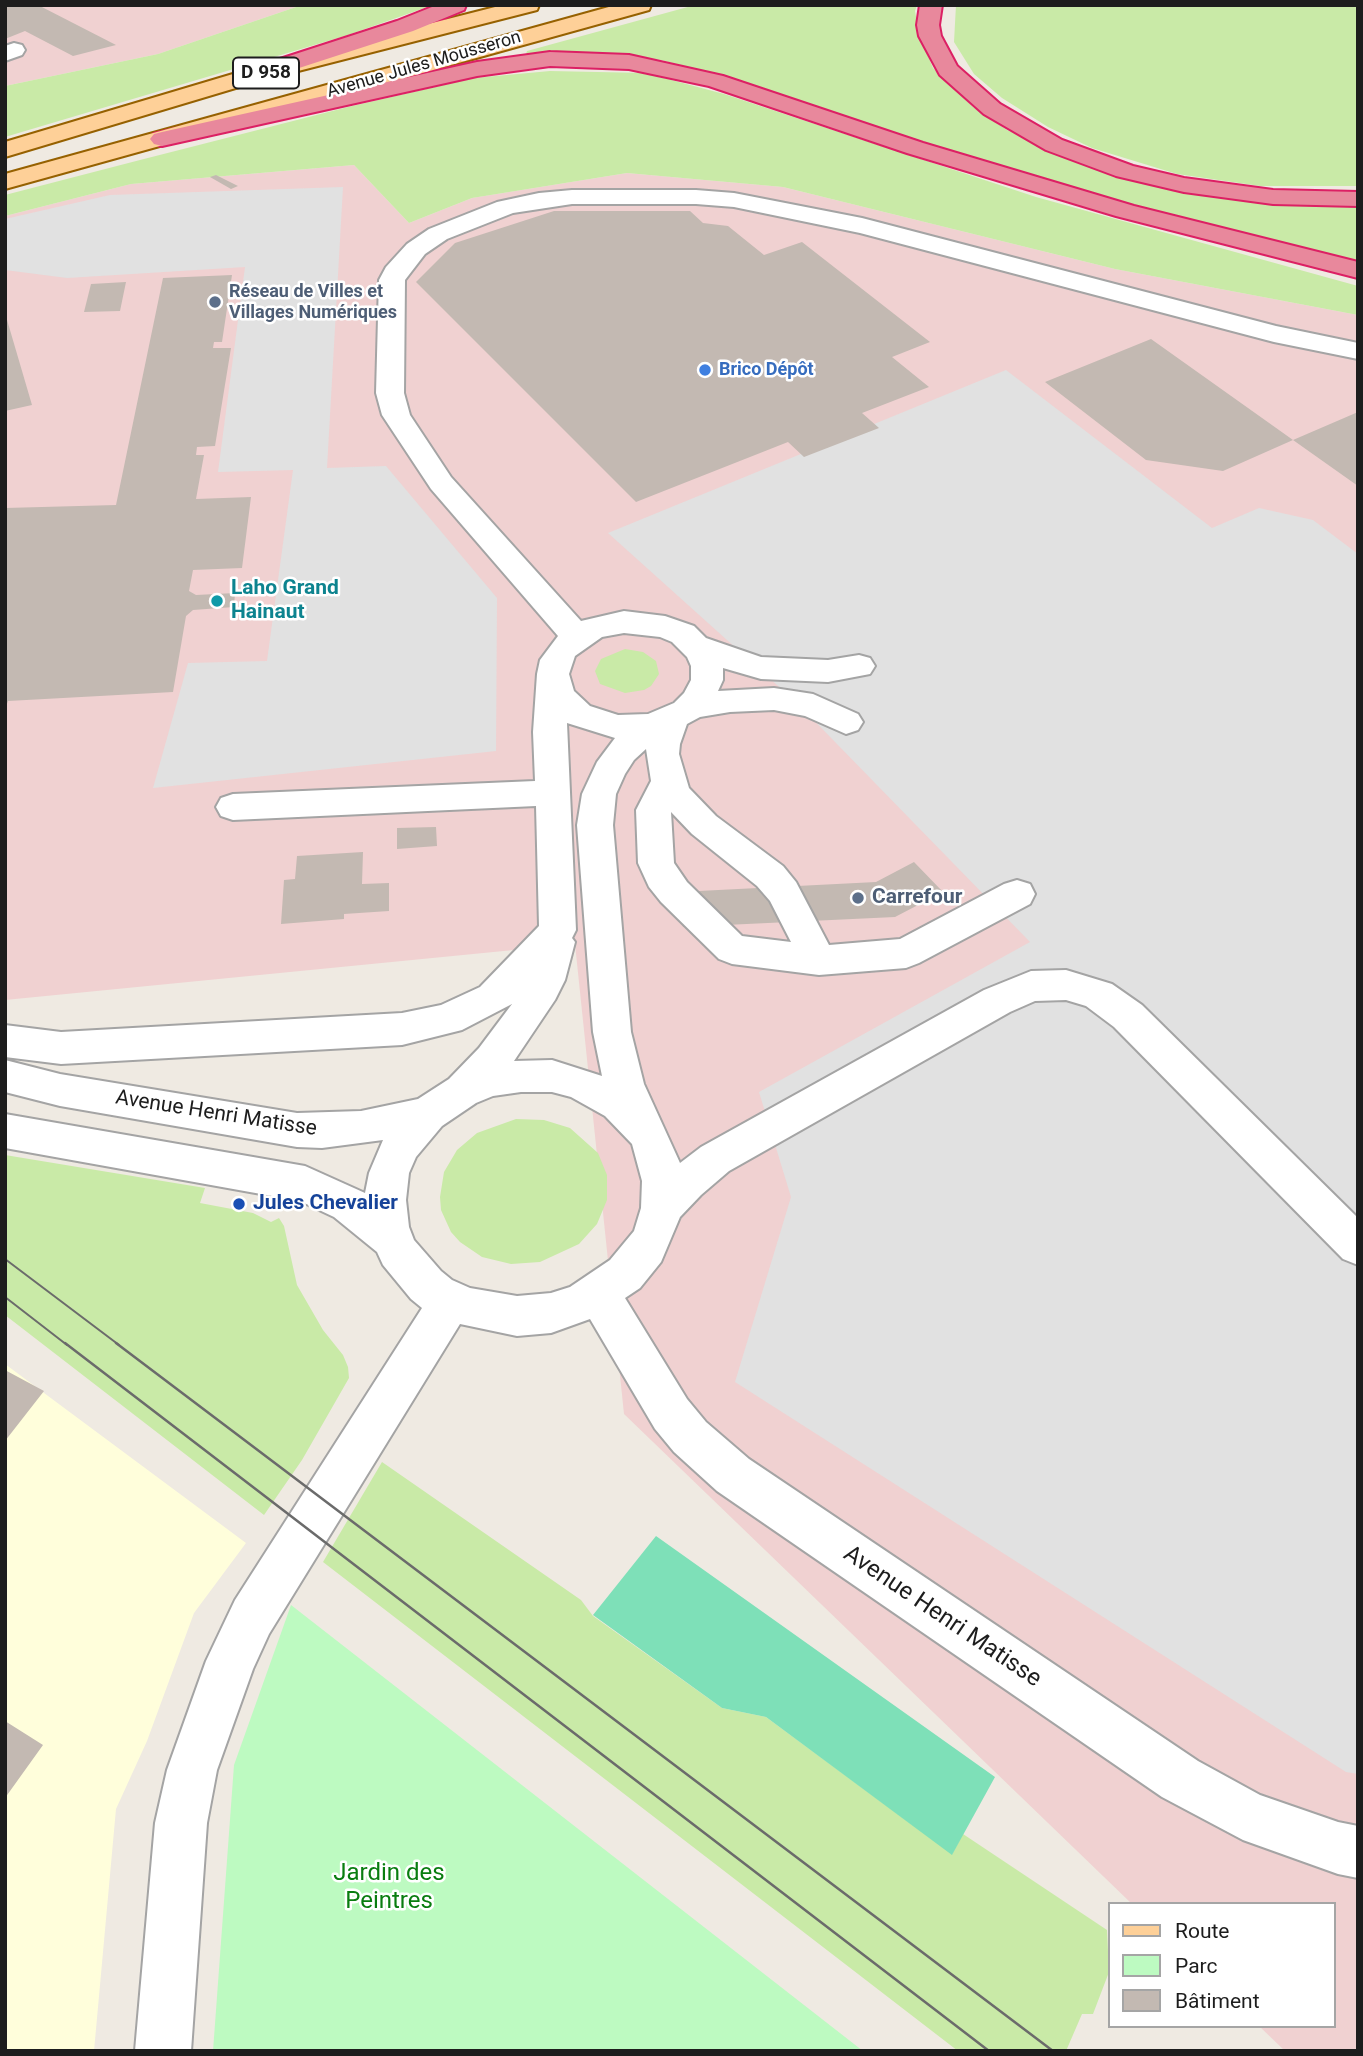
<!DOCTYPE html>
<html>
<head>
<meta charset="utf-8">
<style>
	body { margin:0 }
	#map { position:relative; width:1363px; height:2056px; overflow:hidden; background:#efeae2; font-family:Roboto,sans-serif }
	canvas { display:block }
	.frame { position:absolute; inset:0; border:7px solid #1d1d1d; pointer-events:none }
	.legend { position:absolute; left:1108px; top:1902px; width:228px; height:126px; box-sizing:border-box; background:#fff; border:2px solid #a5a5a5; margin:0; padding:9px 12px; list-style:none; font-size:21px; color:#1d1d1d }
	.legend li { display:flex; align-items:center; gap:14px; height:35px }
	.legend b { width:35px; border:2px solid #a5a5a5 }
</style>
</head>
<body>
<div id="map">
<canvas width="1363" height="2056"></canvas>
<div class="frame"></div>
<ul class="legend">
<li><b style="height:9px;background:#fed098"></b>Route</li>
<li><b style="height:19px;background:#bdfac1"></b>Parc</li>
<li><b style="height:19px;background:#c3b9b2"></b>Bâtiment</li>
</ul>
</div>
<script>
const ctx = document.querySelector('canvas').getContext('2d');
ctx.lineJoin = 'round';
function paint(path, color) { ctx.fillStyle = color; ctx.fill(path, 'evenodd'); }
const toPath = rows => new Path2D(rows.map(r => 'M' + r).join(''));
function trace(path, color, width, dash) { ctx.strokeStyle = color; ctx.lineWidth = width; ctx.lineCap = dash ? 'butt' : 'round'; ctx.setLineDash(dash || []); ctx.stroke(path); }
function write(font, color, halo, rows, align = 'center') {
  ctx.font = font + ' Roboto,sans-serif'; ctx.lineWidth = 5; ctx.setLineDash([]); ctx.textBaseline = 'middle'; ctx.strokeStyle = halo; ctx.fillStyle = color; for (const [text, x, y, turn = 0] of rows) {
    ctx.save(); ctx.translate(x, y); ctx.rotate((+turn || 0) * Math.PI / 180); ctx.textAlign = isNaN(turn) ? turn : align; if (halo) ctx.strokeText(text, 0, 0); ctx.fillText(text, 0, 0); ctx.restore();
  }
}
paint(toPath([
	[5,5,302,5,158,54,5,86],
	[354,165,409,223,472,198,627,173,783,187,1115,269,1358,315,1358,2051,1285,2051,1259,2026,1333,2026,1333,1904,1132,1904,624,1414,575,944,5,1000,5,216,131,184]
]), '#f0d1d1');
paint(toPath([
	[5,1364,246,1543,194,1613,147,1741,116,1809,94,2051,5,2051]
]), '#fffedb');
paint(toPath([
	[302,5,433,5,348,35,5,137,5,86,158,54],
	[695,5,917,5,915,11,919,34,933,68,973,107,1007,130,1084,165,1164,187,1234,200,1313,206,1358,206,1358,262,1279,244,1119,202,934,147,738,80,661,60,601,54,526,54,527,51],
	[956,5,1358,5,1358,186,1260,186,1177,174,1092,148,1048,127,1002,98,974,74,954,42],
	[550,71,645,73,724,94,1036,197,1358,286,1358,315,1115,269,783,187,627,173,472,198,409,223,354,165,131,184,5,216,5,195,140,160,348,107,474,78],
	[625,649,643,652,656,661,659,674,651,686,644,690,625,693,600,684,595,671,601,659],
	[516,1119,544,1120,570,1128,598,1153,607,1175,607,1200,597,1224,579,1244,540,1262,511,1264,482,1257,460,1242,451,1232,441,1210,440,1197,444,1172,457,1150,477,1133],
	[5,1155,205,1188,200,1203,253,1213,271,1222,279,1218,284,1226,297,1285,323,1330,343,1355,348,1367,349,1378,302,1460,264,1515,5,1315],
	[382,1462,581,1600,593,1616,722,1708,766,1717,952,1854,963,1834,1107,1930,1109,1972,1093,2014,1082,2014,1066,2051,958,2051,323,1562]
]), '#c9eaa7');
paint(toPath([
	[291,1605,863,2051,213,2051,234,1765]
]), '#bdfac1');
paint(toPath([
	[656,1536,995,1777,952,1855,766,1717,722,1708,593,1615]
]), '#7ee0b8');
paint(toPath([
	[343,187,327,468,386,466,497,598,496,751,153,788,188,663,267,661,293,470,218,472,245,267,67,278,5,270,5,219,110,195],
	[1006,370,1212,528,1259,508,1313,520,1358,554,1358,1774,1346,1772,735,1382,791,1197,759,1092,1030,942,797,703,608,533]
]), '#e1e1e1');
paint(toPath([
	[5,5,38,5,116,45,73,56,25,31,5,39],
	[216,175,238,186,231,189,210,177],
	[554,211,690,211,703,223,728,226,764,255,802,242,930,342,892,357,929,387,862,413,879,428,804,457,788,442,636,502,416,282,455,243],
	[232,275,222,342,214,342,213,348,231,348,215,446,197,447,196,455,204,455,196,499,251,497,242,568,193,570,189,591,196,595,235,593,234,607,193,610,186,616,173,692,8,701,5,709,5,508,116,505,163,278],
	[126,282,120,311,84,312,91,284],
	[5,313,32,405,5,411],
	[1151,339,1293,440,1223,471,1146,460,1045,382],
	[1358,412,1358,486,1293,440],
	[436,827,437,846,397,849,397,828],
	[363,852,362,884,389,883,389,911,344,914,344,919,281,924,284,880,295,879,297,856],
	[914,862,943,892,895,917,683,927,679,892,876,882],
	[5,1370,44,1391,5,1441],
	[5,1721,43,1745,5,1798]
]), '#c3b9b2');
const minor = toPath([
	[14,43,22,45,25,50,22,55,5,61,5,46,14,43],
	[572,190,696,190,734,193,862,218,1276,326,1358,343,1358,359,1274,342,860,233,734,207,696,204,572,204,513,213,447,239,425,254,405,280,404,393,410,415,451,477,581,621,624,611,665,616,694,626,706,638,761,657,828,660,859,655,870,658,875,666,870,674,828,682,761,679,723,668,723,680,718,691,774,688,813,694,858,714,863,722,858,730,846,734,805,716,774,710,730,712,700,717,687,724,680,744,679,754,689,788,716,816,783,866,796,882,829,945,900,939,1004,884,1017,880,1030,884,1035,894,1030,904,919,963,906,968,819,975,732,964,719,959,661,902,649,887,638,863,636,810,651,781,646,749,634,760,625,774,616,794,613,825,631,1032,644,1084,680,1163,701,1147,984,990,1031,971,1066,970,1112,984,1142,1005,1358,1218,1358,1265,1343,1259,1114,1027,1086,1006,1066,1000,1035,1001,1010,1012,729,1171,701,1195,680,1217,661,1262,640,1288,625,1298,687,1399,706,1422,749,1459,1198,1761,1260,1795,1338,1822,1358,1826,1358,1878,1338,1874,1243,1840,1162,1797,717,1491,674,1452,655,1429,590,1319,551,1333,517,1336,460,1324,269,1634,253,1669,217,1770,207,1823,191,2051,135,2051,155,1823,167,1770,206,1661,235,1600,422,1308,411,1299,383,1265,377,1252,334,1217,300,1201,5,1148,5,1114,305,1166,365,1193,369,1173,383,1140,322,1148,297,1147,60,1106,5,1092,5,1060,60,1074,297,1113,361,1111,418,1099,449,1079,479,1048,512,1004,462,1030,402,1045,61,1064,5,1057,5,1025,61,1032,402,1013,441,1005,480,987,539,926,536,806,233,820,221,816,216,807,221,798,233,794,535,781,533,732,537,674,540,660,558,636,431,489,382,415,376,393,379,280,386,267,407,244,429,229,497,202,539,193,572,190],
	[624,633,660,637,672,642,687,657,691,666,691,680,684,693,674,703,648,714,618,715,590,706,574,691,569,674,575,656,602,637,624,633],
	[567,723,615,738,597,762,582,794,577,825,593,1032,602,1076,552,1060,514,1061,555,1000,565,980,575,942,572,938,576,930,567,723],
	[671,812,692,834,757,886,770,901,791,942,742,936,687,882,674,863,671,812],
	[521,1092,552,1092,571,1097,605,1116,632,1144,642,1181,641,1208,634,1231,610,1260,570,1287,551,1293,517,1296,470,1288,452,1280,441,1271,414,1240,409,1227,406,1200,409,1173,416,1157,442,1126,476,1103,493,1096,521,1092]
]);
const major = toPath([
	[503,5,539,5,537,10,259,81,5,157,5,142,243,71,503,5],
	[616,5,651,5,649,10,5,189,5,174,616,5]
]);
const highway = toPath([
	[437,5,466,5,464,10,413,31,259,81,251,83,243,81,240,76,243,71,397,21,437,5],
	[920,5,942,5,939,25,941,36,957,66,1000,104,1062,140,1133,166,1184,178,1273,190,1358,192,1358,206,1273,204,1184,192,1116,176,1046,150,984,114,940,75,919,36,917,25,920,5],
	[550,52,629,55,723,76,923,143,1134,206,1358,262,1358,278,1116,216,907,153,709,86,629,69,550,66,477,76,162,146,154,144,150,139,154,134,162,132,477,62,550,52]
]);
trace(minor, '#a4a4a4', 4);
trace(major, '#966100', 4);
trace(highway, '#dc2064', 4);
paint(minor, '#fff');
paint(major, '#fed098');
paint(highway, '#e8889c');
trace(toPath([
	[5,1259,119,1345],
	[5,1297,67,1345]
]), '#6b6b6b', 2);
trace(toPath([
	[65,1343,989,2051],
	[116,1343,1053,2051]
]), '#6b6b6b', 2.5);
for (const [x, y, r, color] of [
	[215,302,7,"#5c6f8a"],
	[705,370,7,"#3f7fe0"],
	[217,601,7,"#0f9aa8"],
	[858,898,7,"#5c6f8a"],
	[239,1204,7,"#1a4fb4"]
]) { const dot = new Path2D(); dot.arc(x, y, r, 0, 2 * Math.PI); ctx.fillStyle = color; ctx.fill(dot); trace(dot, '#fff', 2.5); }
write('18px', '#1d1d1d', '#fff', [
	["Avenue Jules Mousseron",424,65,-16]
]);
write('bold 18px', '#4e5e75', '#fff', [
	["Réseau de Villes et",229,292],
	["Villages Numériques",229,313]
], 'left');
write('bold 18px', '#366cbe', '#fff', [
	["Brico Dépôt",719,370]
], 'left');
for (const [x, y, w] of [
	[266,73,66]
]) { const box = new Path2D(); box.roundRect(x - w / 2, y - 15.5, w, 31, 5); ctx.fillStyle = '#fff'; ctx.fill(box); trace(box, '#1d1d1d', 2); }
write('bold 19px', '#1d1d1d', null, [
	["D 958",266,73]
]);
write('bold 21px', '#0d838f', '#fff', [
	["Laho Grand",231,589],
	["Hainaut",231,613]
], 'left');
write('bold 21px', '#4e5e75', '#fff', [
	["Carrefour",872,898]
], 'left');
write('21px', '#1d1d1d', '#fff', [
	["Avenue Henri Matisse",216,1114,9]
]);
write('bold 21px', '#164399', '#fff', [
	["Jules Chevalier",253,1204]
], 'left');
write('24px', '#1d1d1d', '#fff', [
	["Avenue Henri Matisse",942,1617,34]
]);
write('24px', '#097d10', '#fff', [
	["Jardin des",389,1874],
	["Peintres",389,1902]
]);
</script>
</body>
</html>
